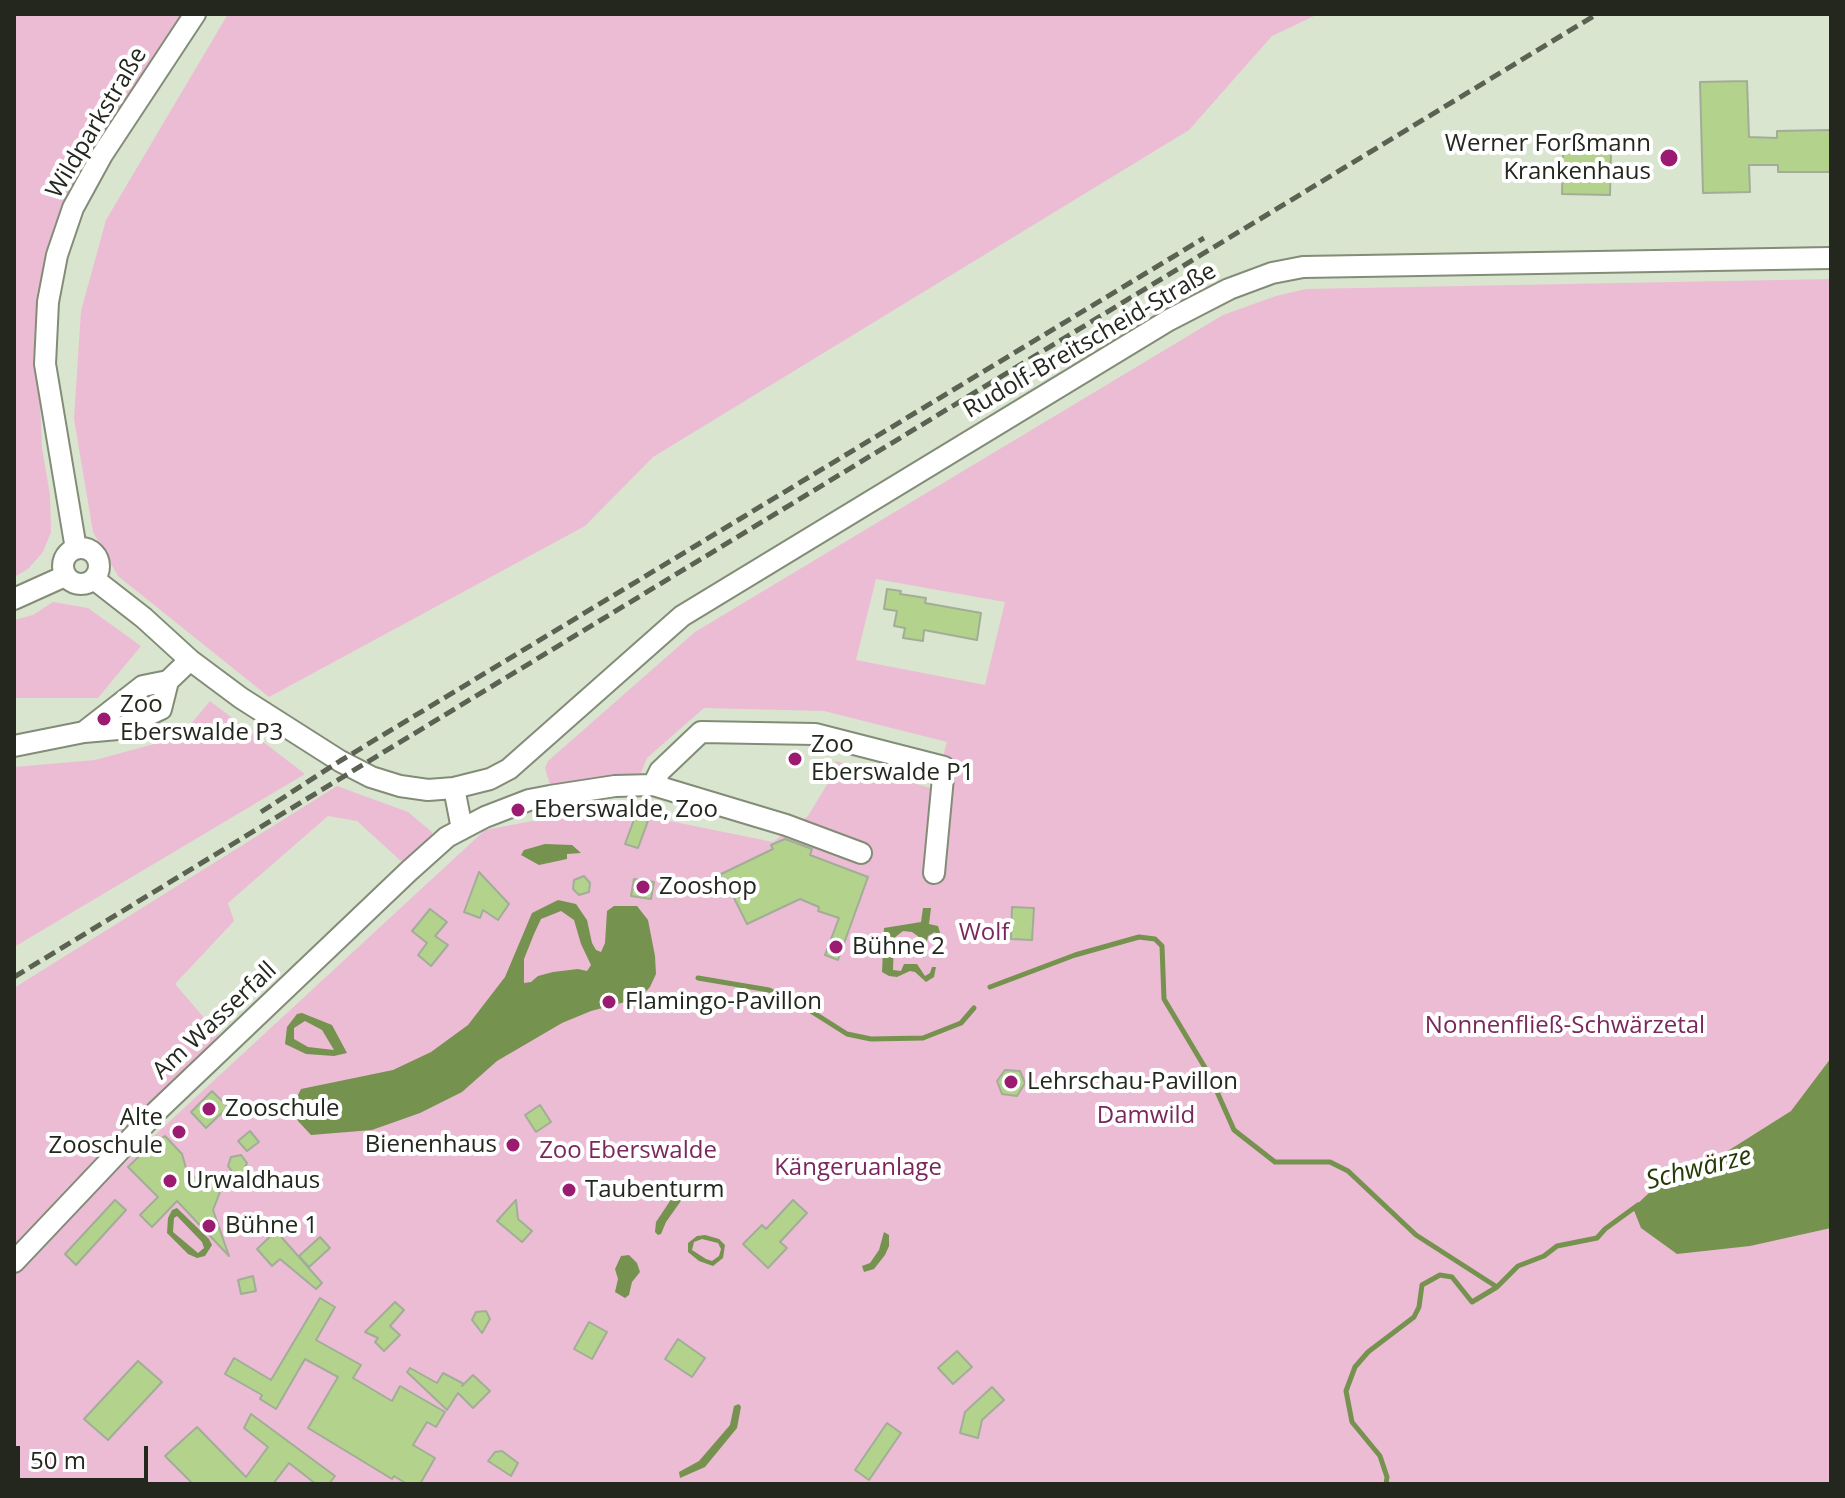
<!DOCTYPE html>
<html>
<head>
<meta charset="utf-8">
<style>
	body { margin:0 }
	#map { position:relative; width:1845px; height:1498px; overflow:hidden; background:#d9e5ce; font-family:"Open Sans",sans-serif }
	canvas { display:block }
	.frame { position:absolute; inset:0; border:16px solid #23271e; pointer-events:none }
	.scale { position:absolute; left:16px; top:1446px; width:132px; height:36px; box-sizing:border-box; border:4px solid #23271e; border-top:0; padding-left:10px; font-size:24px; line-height:28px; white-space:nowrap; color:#23271e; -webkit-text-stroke:6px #fff; paint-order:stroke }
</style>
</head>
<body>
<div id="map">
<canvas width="1845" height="1498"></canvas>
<div class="frame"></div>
<div class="scale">50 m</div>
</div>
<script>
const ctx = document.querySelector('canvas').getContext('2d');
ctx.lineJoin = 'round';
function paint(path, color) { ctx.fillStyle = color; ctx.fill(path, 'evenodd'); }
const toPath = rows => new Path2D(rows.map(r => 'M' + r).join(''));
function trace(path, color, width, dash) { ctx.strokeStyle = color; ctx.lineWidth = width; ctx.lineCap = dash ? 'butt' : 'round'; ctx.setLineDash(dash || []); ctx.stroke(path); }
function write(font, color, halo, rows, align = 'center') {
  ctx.font = font + ' "Open Sans",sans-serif'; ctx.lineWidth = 8; ctx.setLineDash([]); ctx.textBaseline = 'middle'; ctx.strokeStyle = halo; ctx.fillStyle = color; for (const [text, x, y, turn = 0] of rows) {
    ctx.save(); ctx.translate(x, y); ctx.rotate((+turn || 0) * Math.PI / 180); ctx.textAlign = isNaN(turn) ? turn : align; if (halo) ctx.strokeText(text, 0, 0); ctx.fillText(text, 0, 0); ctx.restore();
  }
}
paint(toPath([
	[14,14,188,14,77,186,45,261,36,316,42,448,50,495,51,532,43,552,28,569,14,577],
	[228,14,1318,14,1272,36,1189,130,653,457,585,526,269,697,118,576,93,532,74,419,81,311,106,220],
	[1831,279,1831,1484,14,1484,14,1276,77,1207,485,830,543,819,640,815,773,842,808,816,828,783,836,761,934,789,947,742,824,711,704,708,647,758,641,773,550,785,545,768,548,761,695,632,1223,315,1276,296,1306,289],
	[876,579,1005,602,985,685,856,660],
	[53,602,88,608,141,646,98,698,14,698,14,620,33,615],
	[210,701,305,774,14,947,14,767,95,760,180,737],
	[337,786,408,812,432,832,432,838,402,862,357,821,328,816,228,903,234,921,175,984,224,1041,14,1245,14,988]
]), '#ecbcd5');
paint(toPath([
	[545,844,572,845,581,853,567,854,567,859,539,865,521,855,524,850],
	[558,900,576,904,587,920,592,943,596,950,601,952,605,943,607,911,614,906,637,906,648,920,655,956,656,974,650,987,640,998,591,1011,562,1023,497,1061,462,1092,420,1113,372,1130,311,1135,298,1121,293,1105,301,1089,393,1070,431,1052,468,1025,505,977,532,913],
	[561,911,574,920,581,944,591,965,587,971,578,969,553,972,538,976,531,982,524,983,524,959,534,934,541,919],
	[923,908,931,908,929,924,938,926,943,942,940,949,934,949,938,941,935,932,928,936,924,958,916,957,919,937,912,932,903,931,894,938,893,970,901,971,904,964,917,964,925,976,930,973,932,967,936,967,934,977,926,982,915,972,910,971,897,977,889,976,882,972,884,928,921,922],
	[302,1013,332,1025,347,1053,334,1056,306,1054,285,1044,287,1027,297,1014],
	[305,1021,322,1030,334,1050,308,1047,294,1039,294,1028],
	[1831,1058,1831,1228,1750,1246,1677,1254,1641,1228,1633,1208,1650,1192,1685,1178,1791,1111],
	[703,1181,705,1188,683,1198,666,1222,661,1234,658,1235,655,1232,656,1222,674,1195,686,1186],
	[177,1208,209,1239,212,1245,205,1256,197,1258,188,1254,167,1233,168,1218,172,1210],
	[177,1216,202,1242,204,1248,198,1253,173,1232,174,1218],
	[884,1232,889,1235,889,1246,885,1255,874,1269,864,1272,862,1266,870,1263,879,1250],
	[705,1235,719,1239,725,1245,723,1258,713,1266,699,1261,688,1252,688,1243,697,1236],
	[702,1239,718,1243,721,1249,719,1256,712,1261,706,1259,692,1250,694,1242],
	[629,1255,637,1263,640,1272,632,1282,629,1295,625,1298,615,1292,618,1279,615,1269,621,1256],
	[739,1404,741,1407,737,1428,705,1467,680,1478,679,1472,699,1461,730,1425,734,1406]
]), '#75924f');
trace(toPath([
	[698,978,769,990,806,1008,847,1034,871,1039,923,1038,961,1023,974,1008],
	[990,987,1075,955,1139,937,1155,939,1162,946,1164,999,1210,1076,1234,1130,1275,1162,1330,1162,1348,1171,1416,1235,1497,1287],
	[1386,1484,1387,1477,1380,1456,1352,1422,1346,1391,1355,1367,1368,1352,1414,1317,1419,1307,1422,1285,1440,1275,1452,1277,1472,1302,1497,1287,1518,1266,1544,1256,1557,1246,1597,1238,1605,1229,1638,1205]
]), '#75924f', 5);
const building = toPath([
	[1747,81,1749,137,1777,138,1777,131,1831,130,1831,172,1778,172,1778,165,1749,165,1750,192,1703,193,1700,82,1747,81],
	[1563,150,1611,150,1610,195,1562,194,1563,150],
	[887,589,901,591,900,594,926,598,925,603,981,613,977,640,924,630,923,641,903,638,905,628,894,626,897,611,884,609,887,589],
	[635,817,648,821,638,848,625,844,635,817],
	[785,839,812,849,810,855,868,877,838,960,825,955,839,918,818,911,819,907,800,899,747,924,733,896,745,898,748,887,717,876,773,849,771,845,785,839],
	[479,872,509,904,498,920,483,910,480,918,464,912,479,872],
	[584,876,590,883,589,892,579,895,573,889,574,880,584,876],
	[634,879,654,882,651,899,631,896,634,879],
	[1012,907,1034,908,1032,940,1011,939,1012,907],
	[430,909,447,922,435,936,448,945,431,966,418,955,427,943,412,931,430,909],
	[1005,1070,1020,1071,1025,1083,1017,1096,1002,1094,997,1081,1005,1070],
	[212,1091,228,1107,206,1128,191,1112,212,1091],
	[540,1105,551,1122,536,1132,525,1115,540,1105],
	[250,1131,259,1142,247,1151,238,1141,250,1131],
	[165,1136,182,1154,186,1168,201,1184,213,1184,220,1192,213,1210,229,1256,177,1201,152,1227,140,1215,158,1197,128,1167,153,1143,165,1136],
	[241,1155,247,1163,243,1172,234,1174,228,1166,231,1157,241,1155],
	[115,1200,126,1210,76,1265,65,1254,115,1200],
	[516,1200,518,1219,532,1231,522,1242,497,1221,516,1200],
	[793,1200,807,1213,780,1242,787,1248,768,1268,743,1244,762,1225,766,1229,793,1200],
	[276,1231,322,1283,316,1289,280,1259,272,1266,257,1249,276,1231],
	[320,1237,330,1248,309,1267,299,1256,320,1237],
	[253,1276,256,1291,241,1294,238,1280,253,1276],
	[320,1298,335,1307,316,1340,361,1365,353,1378,392,1401,400,1386,445,1412,436,1427,427,1422,413,1445,435,1458,420,1484,407,1484,394,1476,392,1479,308,1428,338,1377,305,1359,276,1409,260,1399,262,1395,225,1374,234,1358,271,1380,320,1298],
	[395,1302,404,1310,390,1326,400,1335,384,1351,375,1342,378,1338,365,1332,395,1302],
	[486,1311,490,1319,482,1333,472,1320,476,1312,486,1311],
	[589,1322,607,1332,592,1359,574,1349,589,1322],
	[678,1339,705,1358,692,1377,665,1359,678,1339],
	[957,1351,972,1367,953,1384,938,1368,957,1351],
	[138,1361,162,1382,108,1440,84,1419,138,1361],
	[410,1368,437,1383,443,1373,464,1384,462,1386,473,1375,490,1391,473,1408,458,1393,447,1410,407,1372,410,1368],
	[992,1387,1004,1400,982,1420,978,1438,960,1433,965,1412,992,1387],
	[251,1414,335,1476,329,1484,316,1484,289,1463,273,1484,193,1484,165,1456,197,1427,246,1477,268,1447,244,1428,251,1414],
	[887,1423,901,1433,869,1480,855,1470,887,1423],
	[502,1451,518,1463,511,1476,488,1461,495,1452,502,1451]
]);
paint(building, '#b3d38d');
trace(building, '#a2ad97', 2);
const minor = toPath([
	'63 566a18 18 0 1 1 36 0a18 18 0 1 1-36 0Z',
	[76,549,45,364,48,302,57,255,73,208,102,155,195,14],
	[94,579,144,618,190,660,241,698,340,761,371,777,400,786,428,790,454,788,490,779,509,769,682,616,1169,320,1229,289,1272,273,1303,267,1831,258],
	[14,599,65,576],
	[84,732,143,686,168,681,190,660],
	[14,746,84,732,118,729,161,709,168,681],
	[653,785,660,771,701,732,815,734,944,767,934,873],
	[454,788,462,829],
	[14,1262,157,1111,409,871,447,837,485,817,529,800,550,796,615,786,653,785,786,825,861,853]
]);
trace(minor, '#828c77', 24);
trace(minor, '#fff', 20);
trace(toPath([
	[261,812,340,761,1204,238],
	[14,977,1597,14]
]), '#5b6254', 5, [12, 6]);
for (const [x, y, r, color] of [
	[1669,158,10,"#9b1b71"],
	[104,719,8,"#9b1b71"],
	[795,759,8,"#9b1b71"],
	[518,810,8,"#9b1b71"],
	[643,887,8,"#9b1b71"],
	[836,947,8,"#9b1b71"],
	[609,1002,8,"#9b1b71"],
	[1011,1082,8,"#9b1b71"],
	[209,1109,8,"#9b1b71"],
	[179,1132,8,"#9b1b71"],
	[513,1145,8,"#9b1b71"],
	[170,1181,8,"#9b1b71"],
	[569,1190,8,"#9b1b71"],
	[209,1226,8,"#9b1b71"]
]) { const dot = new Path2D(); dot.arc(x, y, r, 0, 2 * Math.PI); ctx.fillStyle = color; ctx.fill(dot); trace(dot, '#fff', 3); }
write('24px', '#23271e', '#fff', [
	["Wildparkstraße",97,123,-59],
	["Rudolf-Breitscheid-Straße",1090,341,-30],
	["Am Wasserfall",215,1021,-43]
]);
write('24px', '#23271e', '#fff', [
	["Werner Forßmann",1651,144,"right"],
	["Krankenhaus",1651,172,"right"],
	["Zoo",120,705],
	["Eberswalde P3",120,733],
	["Zoo",811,745],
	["Eberswalde P1",811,773],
	["Eberswalde, Zoo",534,810],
	["Zooshop",659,887],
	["Bühne 2",852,947],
	["Flamingo-Pavillon",625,1002],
	["Lehrschau-Pavillon",1027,1082],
	["Zooschule",225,1109],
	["Alte",163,1118,"right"],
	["Zooschule",163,1146,"right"],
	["Bienenhaus",497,1145,"right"],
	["Urwaldhaus",186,1181],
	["Taubenturm",585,1190],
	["Bühne 1",225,1226]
], 'left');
write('24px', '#7a285c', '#fff', [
	["Wolf",984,933],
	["Nonnenfließ-Schwärzetal",1565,1026],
	["Damwild",1146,1116],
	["Zoo Eberswalde",628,1151],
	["Kängeruanlage",858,1168]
]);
write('italic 26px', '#253805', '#fff', [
	["Schwärze",1699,1169,-14]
]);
</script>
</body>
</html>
